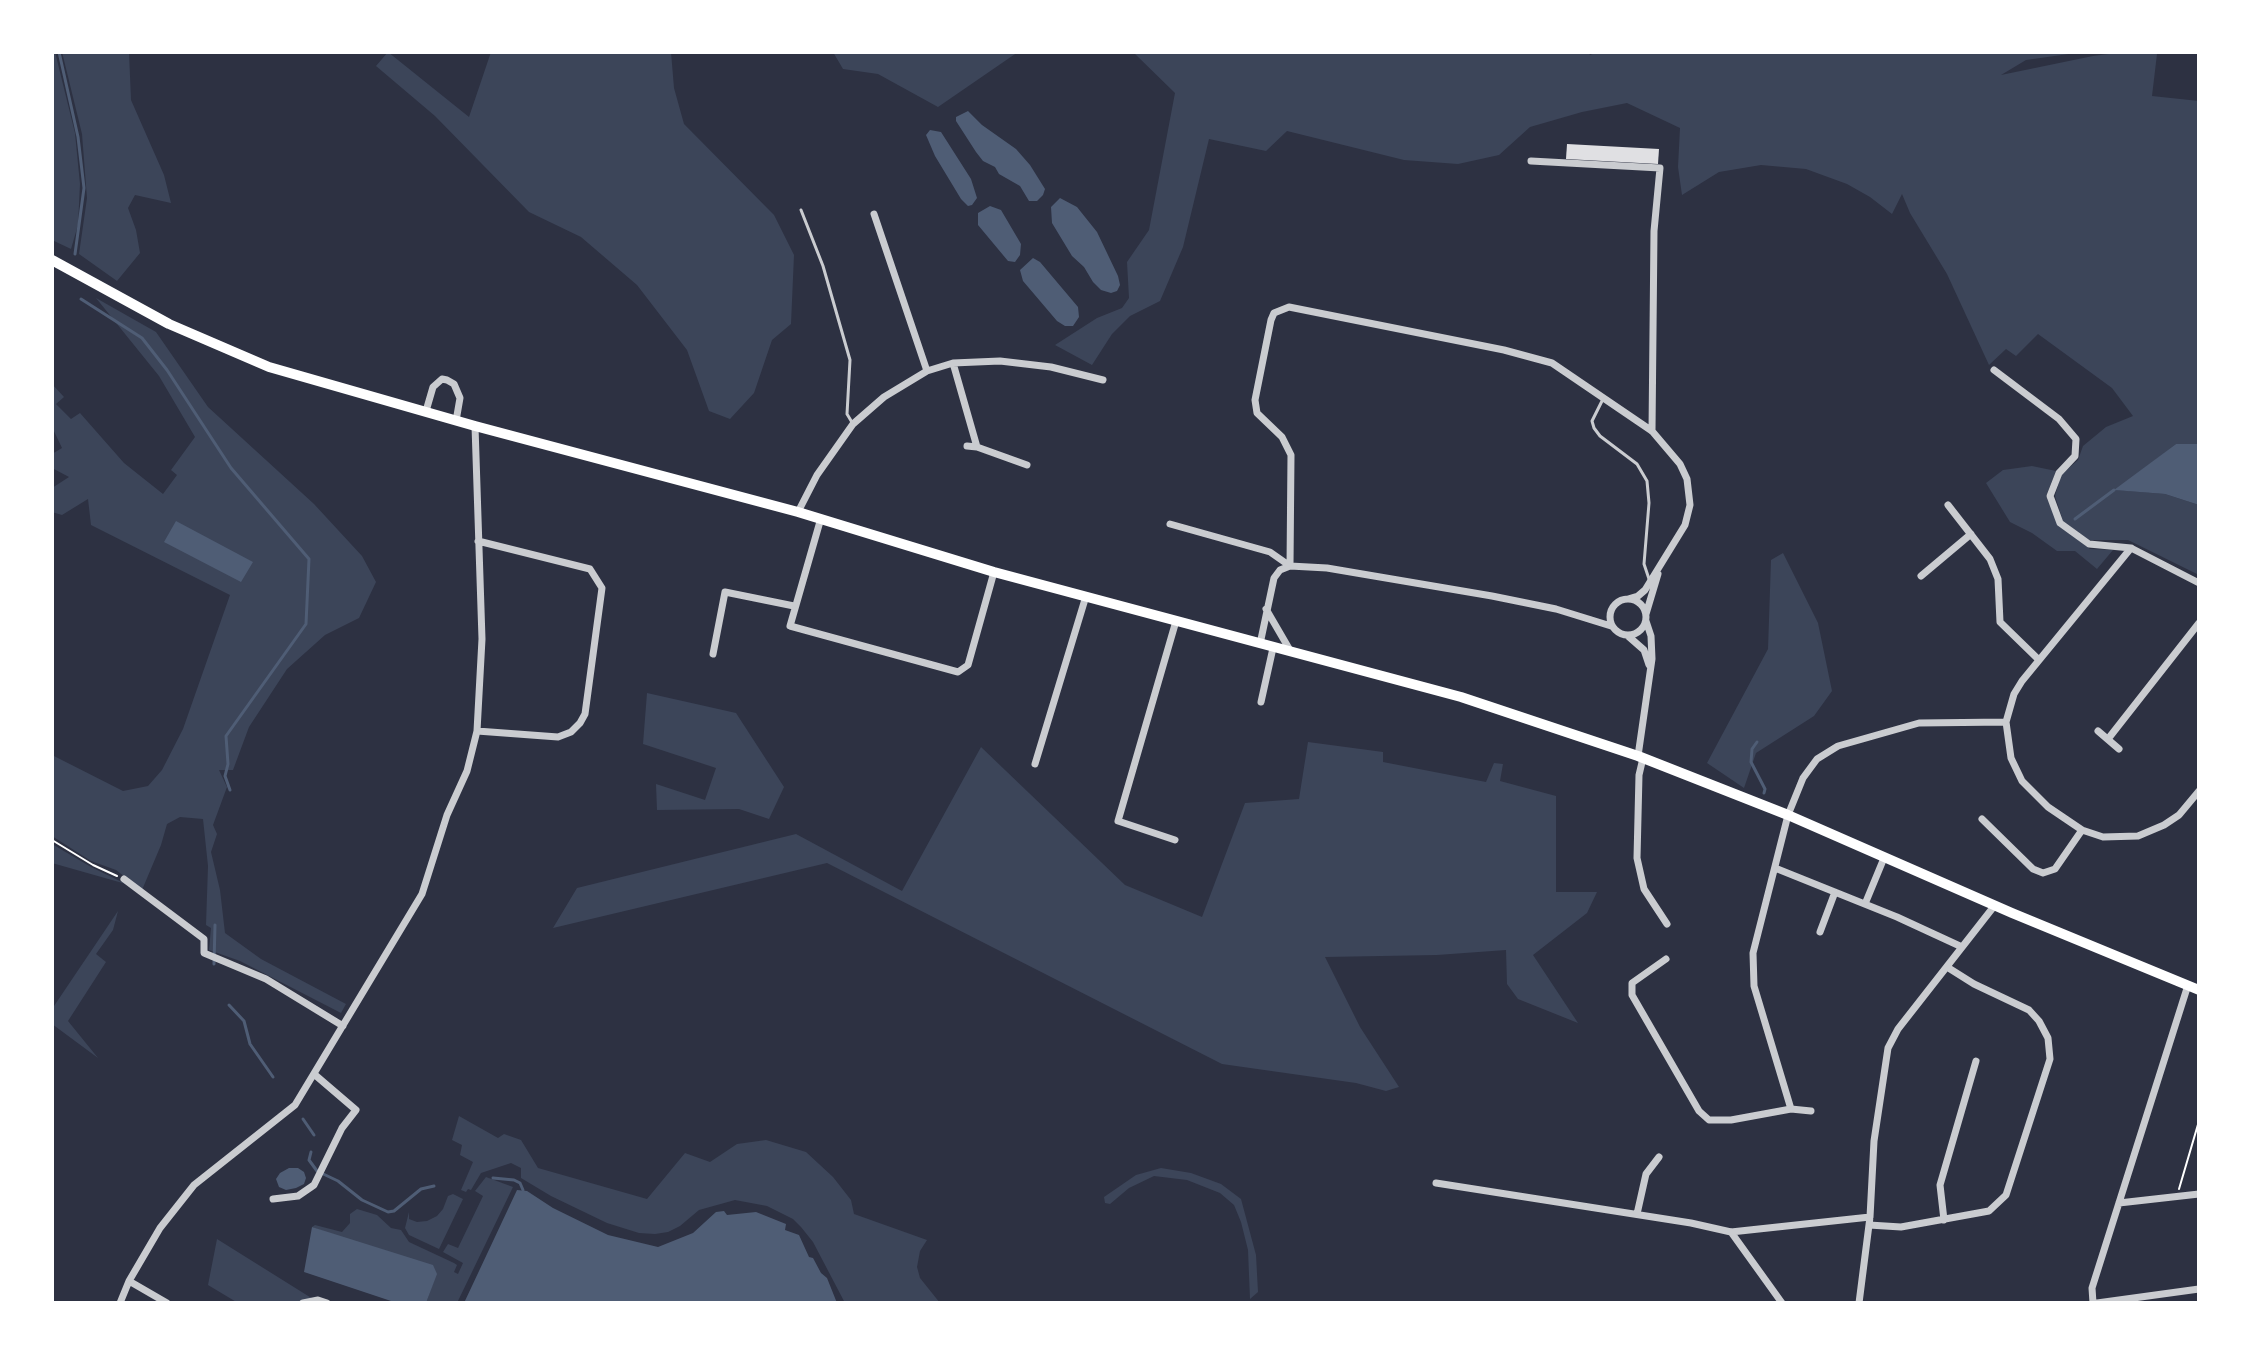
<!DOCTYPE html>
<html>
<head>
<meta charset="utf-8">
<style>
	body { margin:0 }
	#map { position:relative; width:2251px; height:1355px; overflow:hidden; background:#2d3142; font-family:"PT Sans",sans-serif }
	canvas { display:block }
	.frame { position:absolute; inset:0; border:54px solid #fff; pointer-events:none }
</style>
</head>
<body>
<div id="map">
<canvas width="2251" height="1355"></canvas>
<div class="frame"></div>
</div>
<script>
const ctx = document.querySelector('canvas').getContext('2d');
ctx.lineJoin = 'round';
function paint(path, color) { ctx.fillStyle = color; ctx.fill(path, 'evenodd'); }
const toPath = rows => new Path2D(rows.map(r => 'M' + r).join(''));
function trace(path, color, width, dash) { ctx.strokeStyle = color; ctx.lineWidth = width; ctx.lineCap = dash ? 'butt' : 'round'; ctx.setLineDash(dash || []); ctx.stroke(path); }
paint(toPath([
	[52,52,55,52,56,56,75,133,80,184,78,225,71,249,52,240],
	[62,52,129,52,131,100,164,175,171,203,135,195,128,208,136,230,140,253,117,281,79,254,87,198,82,134],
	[388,52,469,117,491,52,671,52,674,88,684,124,774,215,794,255,791,324,772,340,754,393,730,419,709,411,687,350,637,285,581,237,529,212,435,116,376,66],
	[833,52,1018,52,938,107,878,74,843,69],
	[1133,52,1588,52,1590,55,1597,52,2083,52,2026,60,2001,75,2093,56,2124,52,2157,54,2152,96,2199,101,2199,444,2176,444,2116,490,2165,494,2199,505,2199,575,2128,540,2089,540,2063,521,2055,496,2061,475,2078,460,2083,446,2106,427,2133,416,2112,388,2038,334,2016,356,2006,349,1989,365,1947,274,1910,213,1902,194,1892,214,1870,197,1847,184,1806,169,1761,165,1719,172,1682,195,1678,167,1680,128,1627,103,1582,112,1530,127,1499,155,1458,164,1404,160,1287,131,1266,151,1209,139,1183,247,1160,301,1130,316,1112,334,1092,365,1055,345,1097,318,1122,308,1129,298,1127,262,1149,230,1175,93],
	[96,298,156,332,208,407,314,504,362,556,376,582,359,618,325,635,287,669,249,727,233,770,219,770,227,787,213,825,217,834,211,852,220,890,225,933,261,959,346,1004,341,1013,240,961,209,950,211,928,206,925,208,866,203,819,180,817,167,824,161,845,142,890,116,870,91,861,52,836,52,755,123,791,148,786,162,770,183,729,230,595,91,525,88,499,62,515,52,512,52,488,69,477,52,468,52,454,62,448,52,427,52,384,64,397,56,404,71,419,80,413,124,463,163,494,177,475,171,470,195,437,159,376],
	[2032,466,2056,471,2046,496,2058,524,2090,549,2113,550,2097,569,2075,551,2057,551,2032,533,2010,522,1986,483,2003,470],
	[1783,553,1818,623,1832,691,1814,716,1756,753,1744,788,1707,763,1768,649,1771,560],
	[647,693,736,713,784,787,769,819,739,809,657,810,656,784,705,800,716,768,643,744],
	[1308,742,1383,752,1383,762,1486,782,1494,763,1503,764,1500,781,1556,796,1556,892,1597,892,1587,913,1533,955,1578,1023,1518,999,1507,984,1506,950,1437,955,1325,957,1360,1027,1399,1087,1386,1091,1356,1083,1222,1064,827,863,553,928,577,888,796,834,902,891,981,747,1125,885,1202,917,1245,803,1299,799],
	[52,844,91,867,126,884,52,863],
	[118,911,113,930,96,954,106,962,68,1021,98,1058,52,1024,52,1009],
	[459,1116,498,1138,504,1134,521,1140,538,1168,647,1199,685,1153,710,1162,737,1144,766,1140,806,1152,833,1177,851,1200,854,1214,927,1240,920,1251,917,1267,920,1278,940,1303,845,1303,813,1242,801,1227,793,1219,767,1206,735,1200,699,1210,680,1226,668,1232,655,1234,639,1233,607,1223,551,1196,521,1178,521,1168,511,1163,481,1173,471,1190,468,1189,466,1192,461,1190,473,1162,460,1155,462,1145,452,1140],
	[1161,1168,1191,1173,1221,1184,1241,1199,1256,1255,1258,1292,1250,1299,1248,1250,1241,1222,1234,1205,1220,1193,1187,1180,1154,1176,1129,1188,1110,1204,1105,1203,1104,1197,1136,1175],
	[486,1177,513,1187,457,1303,426,1303,436,1274,312,1227,315,1225,342,1232,350,1223,350,1214,357,1209,377,1215,391,1228,401,1230,409,1242,454,1263,457,1265,454,1272,458,1274,463,1263,443,1252,448,1244,458,1248,483,1196,475,1191],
	[453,1194,463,1199,439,1249,409,1235,405,1228,409,1212,409,1219,417,1222,427,1221,437,1216,443,1209,448,1196],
	[217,1239,313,1299,287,1303,238,1303,208,1285]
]), '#3c4559');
paint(toPath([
	[968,111,982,125,1016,149,1030,165,1045,189,1043,195,1037,201,1029,201,1020,186,999,174,995,167,983,161,976,152,956,121,956,117],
	[930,130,941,132,971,179,977,198,972,205,968,206,961,199,935,156,926,135],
	[1060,198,1077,207,1097,232,1118,276,1120,285,1117,291,1111,293,1101,290,1093,282,1084,267,1072,256,1052,223,1051,207],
	[990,206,1001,210,1021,244,1020,255,1015,262,1008,261,978,225,978,213],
	[1033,258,1040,262,1078,307,1079,317,1073,326,1065,326,1057,321,1023,281,1020,270],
	[2176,444,2199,444,2199,505,2165,494,2114,490],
	[176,521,253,562,241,582,164,542],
	[289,1168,298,1168,304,1172,306,1178,304,1184,296,1188,286,1190,279,1187,276,1179,280,1173],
	[517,1190,527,1191,553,1208,608,1235,658,1247,693,1233,716,1212,724,1211,727,1215,756,1212,786,1224,785,1230,799,1235,809,1257,813,1258,821,1273,827,1278,837,1303,464,1303],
	[312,1227,433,1265,437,1274,426,1303,397,1303,304,1272]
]), '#4f5d75');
trace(toPath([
	[59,52,78,137,84,188,75,254],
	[81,299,142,338,167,370,231,468,309,559,306,624,226,736,228,764,225,776,230,790],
	[2075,519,2114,490],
	[1757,742,1752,749,1751,762,1765,789,1764,793],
	[214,964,215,925],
	[229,1005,244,1021,250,1044,273,1077],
	[303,1119,314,1135],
	[311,1152,309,1160,317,1171,338,1181,362,1200,388,1212,394,1211,421,1189,434,1186],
	[493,1178,514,1180,520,1183,523,1190]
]), '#4f5d75', 3);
paint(toPath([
	[1567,144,1659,149,1658,164,1566,159]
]), '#e0e0e3');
trace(toPath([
	[52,840,93,865,117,876],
	[2179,1189,2199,1121]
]), '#fff', 2);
trace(toPath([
	[801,210,823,266,850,360,847,414,853,424],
	[1602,401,1592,421,1594,428,1600,436,1637,464,1647,481,1649,503,1644,564,1650,582]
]), '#caccd0', 3);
trace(toPath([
	[1531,161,1660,168,1654,231,1652,431],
	[874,214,927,371],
	[953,363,977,447],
	[1994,370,2059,419,2076,439,2075,456,2059,473,2050,496,2060,523,2089,544,2131,548],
	[426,411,433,387,442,379,447,380,454,384,460,398,456,421],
	[967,446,977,447,1027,465],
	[1948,505,1990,559,1998,579,2000,622,2039,660],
	[798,512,817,475,853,424,884,397,927,371,953,363,1000,361,1051,367,1103,380],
	[821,518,790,626,958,672,968,665,994,572],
	[1170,524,1270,552,1290,566],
	[1290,566,1291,455,1282,437,1257,413,1255,400,1271,320,1274,313,1289,307,1504,350,1552,363,1652,431,1680,464,1687,479,1690,505,1685,525,1645,590,1638,596,1628,599],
	[1921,576,1971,534],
	[2199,583,2131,548,2022,681,2014,694,2006,722,2011,758,2022,781,2048,807,2082,830,2103,837,2138,836,2164,825,2179,815,2199,791],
	'1610 617a18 18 0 1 1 36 0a18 18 0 1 1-36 0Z',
	[1266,609,1291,652],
	[1646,614,1658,574],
	[1628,636,1644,650,1649,665],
	[1260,644,1274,578,1280,570,1290,566,1327,568,1492,596,1556,609,1611,626],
	[713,654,725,592,794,606],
	[1261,702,1273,648],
	[477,731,558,737,571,732,580,723,585,714,602,588,590,569,478,541],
	[2098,731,2119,749],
	[2108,739,2199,623],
	[1638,756,1652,659,1651,636,1646,621],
	[1643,758,1639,775,1637,858,1644,889,1667,924],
	[1035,764,1086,596],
	[1982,819,2033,869,2043,873,2055,869,2082,830],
	[1175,840,1118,821,1176,621],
	[1775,868,1897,917,1962,947],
	[124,879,204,939,204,953,266,979,343,1026],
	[1865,904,1884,858],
	[1820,932,1835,892],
	[1666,959,1632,983,1632,995,1699,1111,1709,1120,1731,1120,1791,1109,1754,986,1753,953,1788,815,1803,778,1817,759,1838,746,1919,723,2006,722],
	[1791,1109,1811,1111],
	[1436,1183,1691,1223,1731,1232,1870,1217],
	[273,1199,298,1196,314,1185,342,1128,356,1110,314,1074],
	[2119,1203,2199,1194],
	[1637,1214,1646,1174,1659,1157],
	[1944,1220,1940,1185,1976,1061],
	[1869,1225,1901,1227,1989,1211,2006,1195,2050,1059,2048,1038,2039,1021,2029,1010,1974,984,1947,967],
	[1731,1232,1782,1303],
	[129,1281,167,1303],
	[120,1303,129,1281,160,1228,194,1185,295,1105,422,894,447,815,467,771,477,731,482,639,475,426],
	[303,1303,318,1300,327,1303],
	[1859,1303,1870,1217,1874,1141,1888,1048,1898,1029,1995,905],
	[2093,1303,2092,1288,2188,985],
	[2097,1303,2199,1289]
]), '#caccd0', 7);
trace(toPath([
	[52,260,169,324,269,367,475,426,798,512,994,572,1461,697,1638,756,1788,815,2012,913,2199,990]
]), '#fff', 10);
</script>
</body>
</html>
